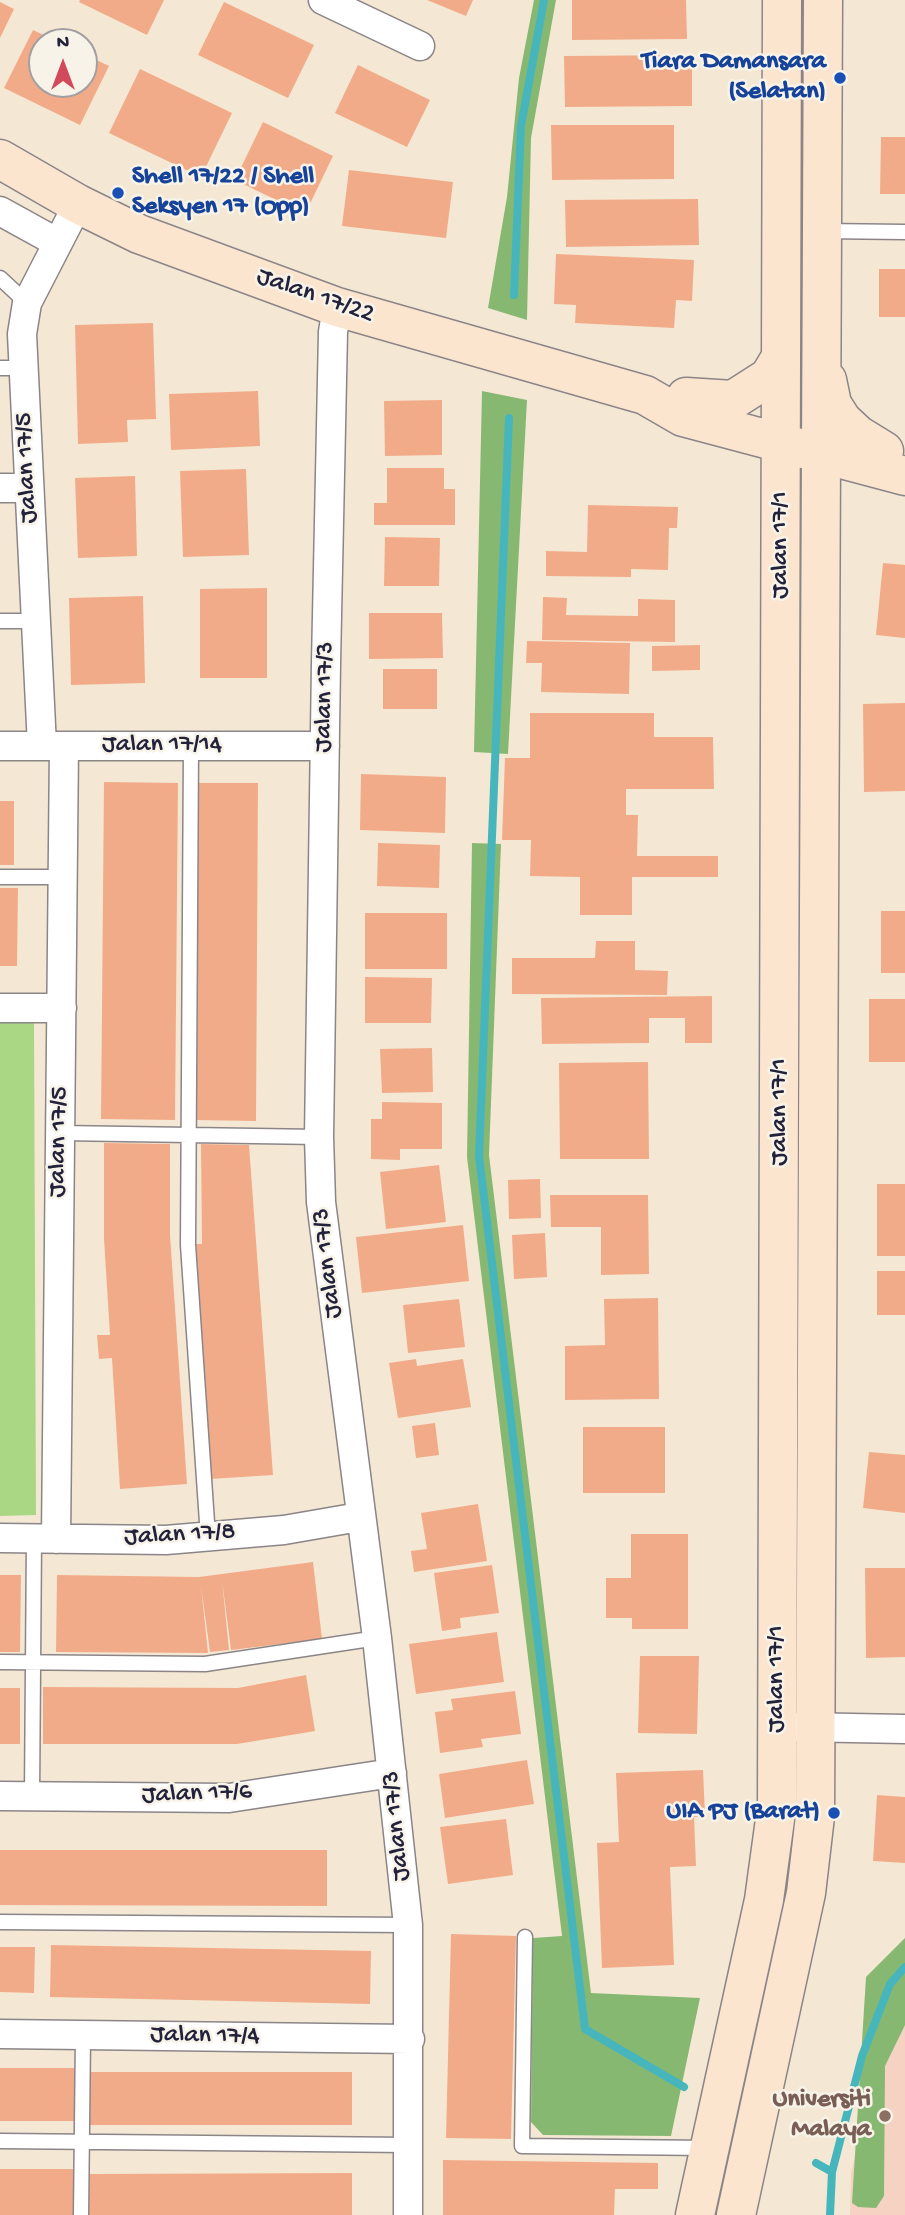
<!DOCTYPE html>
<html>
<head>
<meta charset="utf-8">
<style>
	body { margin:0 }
	#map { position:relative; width:905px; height:2215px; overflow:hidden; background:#f4e8d4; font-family:"Gochi Hand",sans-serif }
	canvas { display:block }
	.north { position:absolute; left:28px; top:28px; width:70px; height:70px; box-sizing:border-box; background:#f7f3e8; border:2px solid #a29fa3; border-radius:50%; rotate:0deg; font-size:19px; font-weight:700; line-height:28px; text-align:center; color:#22223b }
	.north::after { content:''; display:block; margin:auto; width:24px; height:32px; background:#d1495b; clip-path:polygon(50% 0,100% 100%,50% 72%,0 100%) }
</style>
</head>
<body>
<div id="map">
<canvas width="905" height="2215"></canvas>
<div class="north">N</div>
</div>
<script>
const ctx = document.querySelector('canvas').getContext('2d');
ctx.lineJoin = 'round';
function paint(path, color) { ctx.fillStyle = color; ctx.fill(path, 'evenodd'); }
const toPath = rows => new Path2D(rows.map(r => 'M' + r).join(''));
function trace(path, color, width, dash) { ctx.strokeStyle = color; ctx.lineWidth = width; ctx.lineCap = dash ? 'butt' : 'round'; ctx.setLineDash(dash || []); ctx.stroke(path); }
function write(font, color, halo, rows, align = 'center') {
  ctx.font = font + ' "Gochi Hand",sans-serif'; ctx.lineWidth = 5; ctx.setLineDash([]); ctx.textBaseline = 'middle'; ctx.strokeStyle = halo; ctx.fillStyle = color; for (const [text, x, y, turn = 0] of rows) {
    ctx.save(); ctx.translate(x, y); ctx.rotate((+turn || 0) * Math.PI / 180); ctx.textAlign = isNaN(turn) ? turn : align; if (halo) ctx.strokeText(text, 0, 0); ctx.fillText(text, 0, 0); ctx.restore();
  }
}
paint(toPath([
	[905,1999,905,2215,850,2215,851,2173,878,2059]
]), '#f5d2c2');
paint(toPath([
	[0,1019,34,1019,36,1515,0,1516]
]), '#aad784');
paint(toPath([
	[534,0,556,0,531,138,527,320,488,308,507,197,519,78],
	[482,391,527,400,508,754,474,752],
	[472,843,501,844,489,1155,591,1993,700,1998,671,2136,543,2135,531,2122,533,1938,562,1936,467,1157],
	[905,1938,905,2025,885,2066,884,2196,876,2208,858,2207,852,2203,866,1977]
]), '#87b872');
trace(toPath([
	[514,295,521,126,544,0],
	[509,418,479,1156,585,2029,684,2087],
	[816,2163,832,2172],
	[830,2215,832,2172,862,2056,890,1984,905,1967]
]), '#46b6bc', 8);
paint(toPath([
	[80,0,164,0,147,35,79,2],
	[427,0,473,0,466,16],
	[572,0,686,0,687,39,572,40],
	[0,2,14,9,0,38],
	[224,2,314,45,288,98,198,55],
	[33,30,59,42,42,42,42,84,84,84,84,54,109,66,80,125,4,88],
	[692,55,692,106,565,107,564,56],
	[358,65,430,100,407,147,335,113],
	[140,69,232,113,201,177,109,133],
	[263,122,333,156,305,214,235,180],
	[551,125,674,125,674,179,552,180],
	[881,137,905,137,905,194,880,194],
	[349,170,453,182,446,238,342,226],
	[698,199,699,245,566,247,565,200],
	[556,254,694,260,692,301,676,300,674,328,575,323,576,305,554,304],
	[879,269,905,269,905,317,879,317],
	[153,323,156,419,127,420,128,442,78,444,75,325],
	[258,391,260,446,171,450,169,394],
	[442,400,442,455,385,456,384,401],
	[387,468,444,468,444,489,455,489,455,525,374,525,374,503,387,503],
	[246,469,249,555,183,557,180,471],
	[135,476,137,556,78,558,75,478],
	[588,505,678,507,677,528,669,528,668,570,631,569,631,577,546,576,546,551,587,552],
	[385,537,440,538,439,586,384,586],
	[883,563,905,565,905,638,876,635],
	[267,588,267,678,200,678,200,589],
	[143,596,145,683,71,685,69,598],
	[543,597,567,598,566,615,638,616,638,599,675,600,675,642,542,640],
	[369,613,442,613,443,658,369,659],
	[527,641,630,643,629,694,541,692,542,663,526,663],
	[700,645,700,670,652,671,652,646],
	[383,669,437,669,437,709,383,709],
	[905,703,905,791,864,792,863,704],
	[530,713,654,713,654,737,713,737,714,789,626,789,626,815,638,815,637,856,718,856,718,877,632,877,632,915,580,915,580,877,530,876,531,840,502,840,505,758,530,758],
	[361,774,446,777,445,833,360,830],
	[104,782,178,783,175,1120,101,1119],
	[196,783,258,783,256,1121,193,1120],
	[0,801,14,801,14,865,0,865],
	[378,843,440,845,439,888,377,886],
	[0,888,18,888,17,966,0,966],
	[881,911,905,911,905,973,881,973],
	[365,913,447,913,447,969,365,969],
	[596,941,635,941,635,970,668,971,667,995,512,994,512,958,595,958],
	[365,977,432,978,431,1023,365,1023],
	[712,996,712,1043,685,1043,685,1018,649,1018,649,1043,542,1044,541,998],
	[869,999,905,999,905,1062,869,1062],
	[432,1048,433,1092,382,1093,380,1049],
	[648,1062,649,1159,560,1159,559,1063],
	[382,1102,442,1103,442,1149,400,1149,400,1160,371,1159,371,1119,382,1119],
	[104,1143,170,1144,170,1235,187,1484,120,1489,112,1358,99,1359,97,1335,110,1335,104,1239],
	[201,1144,249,1145,273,1475,210,1479,196,1244,202,1244],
	[439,1165,446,1222,386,1229,380,1172],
	[540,1179,541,1218,509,1219,508,1180],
	[877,1184,905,1184,905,1256,877,1256],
	[550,1195,648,1195,649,1274,601,1275,601,1227,551,1227],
	[463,1225,469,1281,362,1293,356,1237],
	[545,1233,547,1277,514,1279,512,1235],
	[877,1271,905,1271,905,1315,877,1315],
	[658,1298,659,1399,565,1400,565,1346,605,1345,604,1299],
	[459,1299,465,1347,408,1353,403,1305],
	[416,1359,417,1366,463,1359,471,1407,398,1418,389,1363],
	[435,1423,439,1455,416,1458,412,1426],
	[583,1427,665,1427,665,1493,583,1493],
	[869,1452,905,1455,905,1513,863,1508],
	[478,1504,487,1561,414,1572,411,1551,427,1549,421,1513],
	[631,1534,688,1534,688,1629,632,1629,632,1618,606,1618,606,1578,631,1578],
	[313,1562,322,1639,231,1650,222,1580,229,1650,210,1652,201,1586,208,1653,56,1652,57,1575,199,1577],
	[492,1565,499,1613,460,1618,461,1628,442,1631,434,1573],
	[865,1568,905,1568,905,1657,866,1658],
	[0,1575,21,1575,20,1652,0,1652],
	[497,1632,504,1682,416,1694,409,1644],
	[640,1656,699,1656,697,1734,638,1733],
	[306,1675,315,1731,237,1744,43,1744,43,1687,238,1688],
	[0,1688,20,1688,20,1744,0,1744],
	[515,1691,521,1734,481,1739,483,1747,440,1753,435,1712,453,1710,451,1699],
	[527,1760,534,1804,445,1818,439,1774],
	[703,1770,705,1816,694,1817,696,1866,670,1867,674,1965,602,1968,597,1843,619,1842,616,1773],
	[877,1795,905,1797,905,1863,873,1861],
	[506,1819,513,1875,448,1884,440,1827],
	[0,1850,327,1850,327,1906,0,1905],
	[451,1934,516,1936,511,2139,446,2138],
	[51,1945,371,1951,370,2004,50,1997],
	[0,1947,35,1947,34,1993,0,1992],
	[0,2068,78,2068,78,2121,0,2121],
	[89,2072,352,2072,352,2125,89,2125],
	[443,2160,658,2163,658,2189,615,2189,614,2215,443,2215],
	[0,2169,78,2169,78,2215,0,2215],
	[352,2173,352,2215,89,2215,89,2174]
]), '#f2ab89');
const lane = toPath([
	[822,231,905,232],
	[0,278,27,303],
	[0,368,22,368],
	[0,621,35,621],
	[191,746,188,1245,208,1537],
	[0,877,63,877],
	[60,1133,319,1137],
	[0,1662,205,1664,377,1638],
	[32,1796,34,1538],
	[0,1922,408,1925],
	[525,1937,522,2146,709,2148],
	[0,2141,409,2145],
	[81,2215,83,2036]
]);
const street = toPath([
	[323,0,420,46],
	[0,211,58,243],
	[337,307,333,332,326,663,319,1137,321,1202,377,1638,408,1925,408,2215],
	[0,488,29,488],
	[0,746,325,746],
	[42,746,22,334,27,303,78,204],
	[0,1008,62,1008],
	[0,1538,166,1540,284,1530,359,1517],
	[56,1539,64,746],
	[799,1727,905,1729],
	[0,1796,229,1798,392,1773],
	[0,2034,410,2039]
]);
const secondary = toPath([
	[0,159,78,204,139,234,337,307,645,395,683,417,905,476],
	[827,380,832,404,842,420,858,435,884,451],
	[686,397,733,400,769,377,781,357],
	[695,2215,764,1900,777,1805,782,0],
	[736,2215,806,1893,815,1816,823,0]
]);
trace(lane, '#8b8588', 17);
trace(street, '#8b8588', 31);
trace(secondary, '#8b8588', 41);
trace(lane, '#fff', 14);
trace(street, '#fff', 28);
trace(secondary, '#fce5cf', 38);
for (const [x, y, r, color] of [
	[840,78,7,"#1a4fb4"],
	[118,193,7,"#1a4fb4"],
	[834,1813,7,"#1a4fb4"],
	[885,2116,7,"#8d6e63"]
]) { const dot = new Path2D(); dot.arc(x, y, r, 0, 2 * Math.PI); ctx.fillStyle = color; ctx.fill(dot); trace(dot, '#f7f3e8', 2.5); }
write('bold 26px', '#164399', '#f7f3e8', [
	["Tiara Damansara",826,63],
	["(Selatan)",826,93],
	["Shell 17/22 / Shell",132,178,"left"],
	["Seksyen 17 (Opp)",132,208,"left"],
	["UIA PJ (Barat)",820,1813]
], 'right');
write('26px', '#22223b', '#f7f3e8', [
	["Jalan 17/22",315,297,19],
	["Jalan 17/5",28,468,-93],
	["Jalan 17/1",782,545,-90],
	["Jalan 17/3",326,697,-89],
	["Jalan 17/14",162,746],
	["Jalan 17/1",781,1112,-90],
	["Jalan 17/5",60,1142,-89],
	["Jalan 17/3",329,1263,-97],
	["Jalan 17/8",180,1536,-3],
	["Jalan 17/1",778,1679,-90],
	["Jalan 17/6",197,1795,-2],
	["Jalan 17/3",398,1826,-96],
	["Jalan 17/4",205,2037,1]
]);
write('bold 26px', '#785e54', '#f7f3e8', [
	["Universiti",871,2101],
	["Malaya",871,2131]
], 'right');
</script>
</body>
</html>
